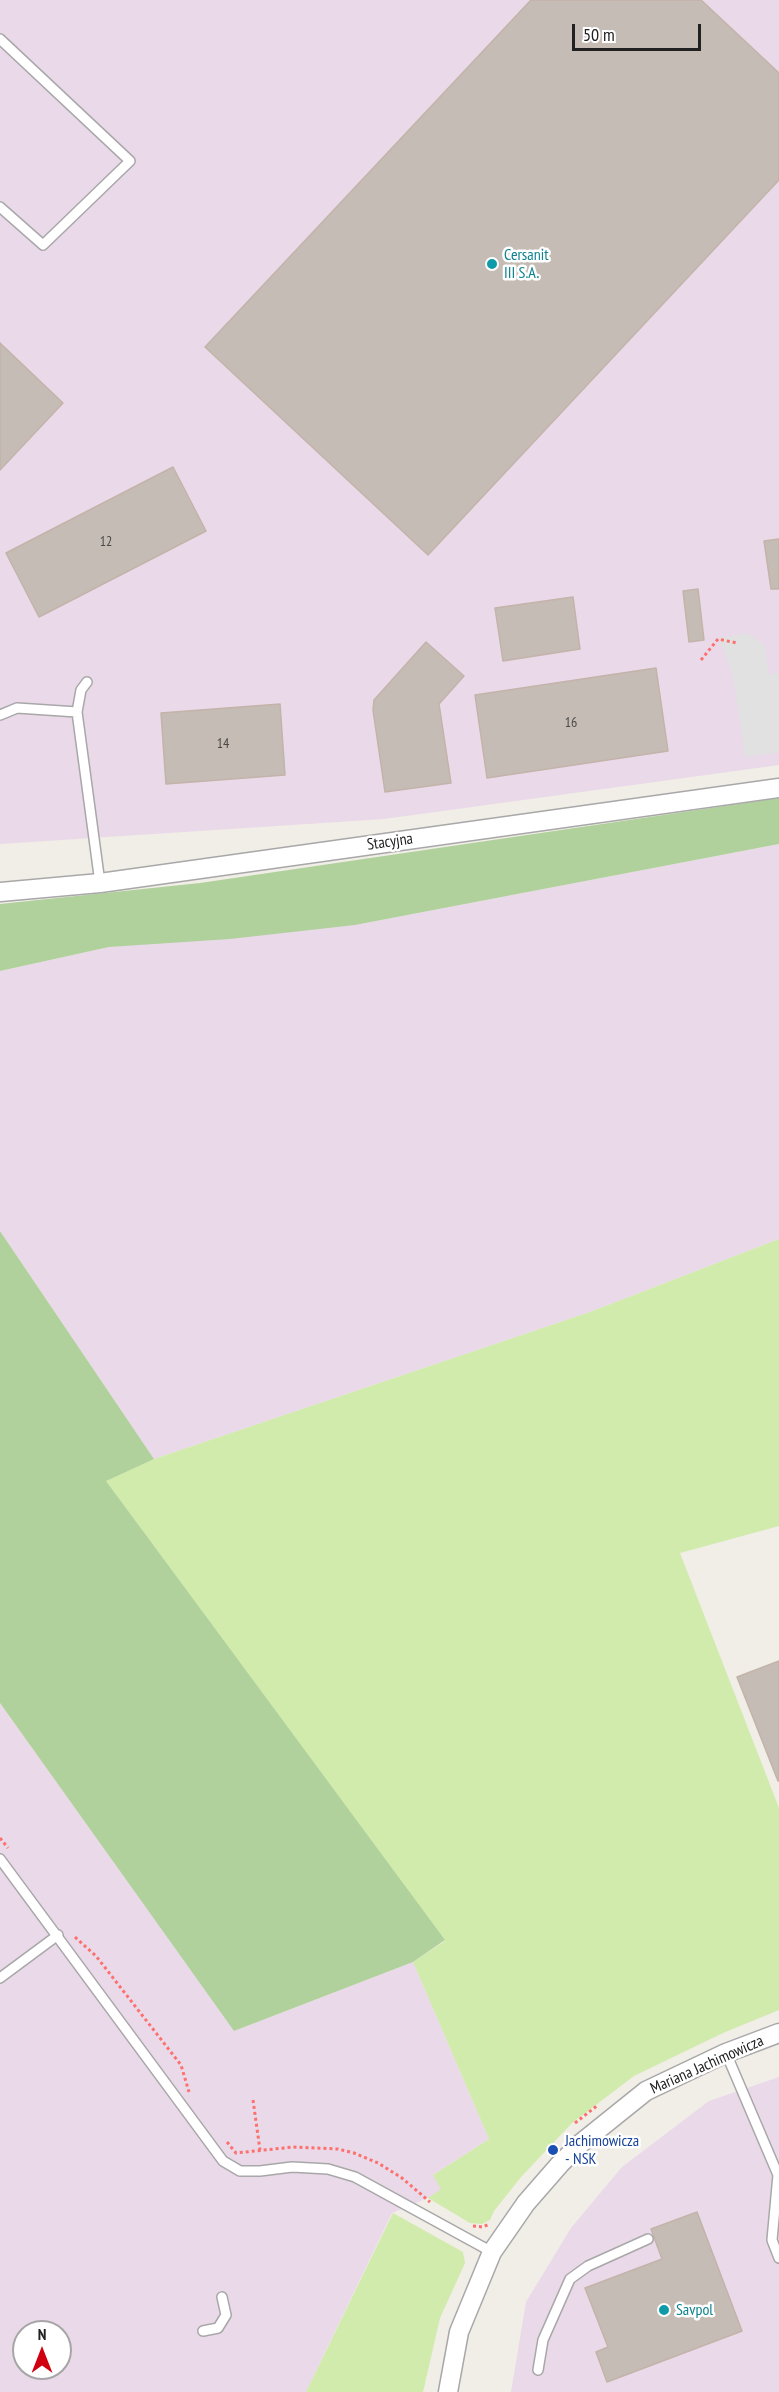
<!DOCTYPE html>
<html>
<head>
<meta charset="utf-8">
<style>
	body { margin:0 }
	#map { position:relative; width:779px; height:2392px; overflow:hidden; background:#f1ede7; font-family:"PT Sans Narrow",sans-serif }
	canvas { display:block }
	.north { position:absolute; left:12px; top:2320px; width:60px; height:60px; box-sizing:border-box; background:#fff; border:2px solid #a6a6a6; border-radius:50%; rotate:0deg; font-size:16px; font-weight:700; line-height:24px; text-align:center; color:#212121 }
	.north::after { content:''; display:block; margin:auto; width:21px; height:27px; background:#d10011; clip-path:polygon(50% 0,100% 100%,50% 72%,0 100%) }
	.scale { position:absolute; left:572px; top:24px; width:129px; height:27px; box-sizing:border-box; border:3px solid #212121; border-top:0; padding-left:8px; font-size:18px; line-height:21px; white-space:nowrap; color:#212121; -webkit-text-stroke:4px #fff; paint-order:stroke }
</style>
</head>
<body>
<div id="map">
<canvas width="779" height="2392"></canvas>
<div class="north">N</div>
<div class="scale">50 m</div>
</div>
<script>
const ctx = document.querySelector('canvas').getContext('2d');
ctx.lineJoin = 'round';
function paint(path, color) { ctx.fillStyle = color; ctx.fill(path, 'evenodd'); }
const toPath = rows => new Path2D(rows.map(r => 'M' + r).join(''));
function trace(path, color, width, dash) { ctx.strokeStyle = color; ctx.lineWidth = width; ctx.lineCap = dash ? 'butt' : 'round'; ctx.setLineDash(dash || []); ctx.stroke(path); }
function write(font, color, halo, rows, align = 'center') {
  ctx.font = font + ' "PT Sans Narrow",sans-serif'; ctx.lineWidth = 5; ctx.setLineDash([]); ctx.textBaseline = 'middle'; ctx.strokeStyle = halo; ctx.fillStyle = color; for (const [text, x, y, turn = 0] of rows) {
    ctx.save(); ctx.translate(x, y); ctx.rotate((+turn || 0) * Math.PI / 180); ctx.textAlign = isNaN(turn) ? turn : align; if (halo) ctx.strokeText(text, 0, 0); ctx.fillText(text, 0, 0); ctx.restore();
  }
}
paint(toPath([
	[0,0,779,0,779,765,384,819,0,844],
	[779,844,779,1239,590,1312,154,1459,0,1231,0,971,109,947,355,925],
	[0,1703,234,2031,413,1962,489,2139,433,2175,442,2189,428,2198,392,2213,306,2392,0,2392],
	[24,2332,60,2332,60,2368,24,2368],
	[779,2077,779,2392,511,2392,526,2302,571,2228,622,2167,709,2101]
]), '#ead9e9');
paint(toPath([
	[779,1239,779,1526,680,1553,779,1808,779,2010,723,2033,634,2076,572,2123,521,2177,494,2211,490,2220,482,2224,470,2223,428,2198,441,2189,433,2175,489,2139,413,1962,445,1941,105,1480,154,1459,590,1312],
	[393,2213,463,2252,465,2263,440,2318,423,2392,306,2392]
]), '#d1ebad');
paint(toPath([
	[779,798,779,844,355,925,230,939,109,947,0,971,0,904,200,883],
	[0,1231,154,1459,106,1481,445,1940,413,1962,234,2031,0,1703]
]), '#b0d19c');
paint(toPath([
	[748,633,765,646,769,674,779,673,779,752,745,757,733,676,719,638]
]), '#e1e1e1');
const building = toPath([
	[531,0,701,0,779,73,779,180,428,555,205,347,531,0],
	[0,343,63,403,0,470,0,343],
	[173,467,206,531,39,617,6,553,173,467],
	[779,539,779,589,771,589,764,541,779,539],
	[698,589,704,640,689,642,683,591,698,589],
	[573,597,580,649,503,661,495,608,573,597],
	[426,642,464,676,439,704,451,783,385,792,373,710,374,700,426,642],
	[656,668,668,751,487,778,475,695,656,668],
	[280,704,285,775,166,784,161,713,280,704],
	[779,1661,779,1781,778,1781,737,1677,779,1661],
	[697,2212,742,2331,607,2382,596,2352,608,2347,585,2288,662,2259,651,2229,697,2212]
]);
paint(building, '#c6bcb6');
trace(building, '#c3b3a9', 1.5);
const service = toPath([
	[0,39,130,161,43,245,0,207],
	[77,712,81,690,87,682],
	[0,715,17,708,77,712,100,883],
	[0,1859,223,2161,240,2171,260,2171,292,2167,328,2169,355,2177,492,2252],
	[0,1978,58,1935],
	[726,2053,778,2175,772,2240,779,2258],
	[203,2331,218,2328,226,2315,222,2297],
	[538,2370,543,2340,570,2279,588,2266,648,2239]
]);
const minor = toPath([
	[0,892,100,883,779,788],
	[448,2392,459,2332,492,2252,526,2203,560,2164,580,2144,646,2091,726,2053,779,2033]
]);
trace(service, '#a8a8a8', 12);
trace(minor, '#a8a8a8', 21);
trace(toPath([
	[701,660,718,639,737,643],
	[0,1838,8,1848],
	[75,1937,96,1956,181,2065,189,2092],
	[253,2100,260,2150],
	[575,2123,598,2105],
	[227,2142,236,2153,293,2147,338,2149,354,2153,378,2163,402,2178,430,2202],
	[473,2226,483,2227,489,2224]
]), '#fc716e', 3, [3, 3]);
trace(service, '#fff', 9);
trace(minor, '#fff', 18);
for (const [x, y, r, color] of [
	[492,264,6,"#0f9aa8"],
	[553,2150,6,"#1a4fb4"],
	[664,2310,6,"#0f9aa8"]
]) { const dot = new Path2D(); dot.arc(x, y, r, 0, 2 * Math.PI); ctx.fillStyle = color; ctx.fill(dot); trace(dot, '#fff', 2); }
write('14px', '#4a4846', null, [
	["12",106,542],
	["16",571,723],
	["14",223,744]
]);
write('16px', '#0d838f', '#fff', [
	["Cersanit",504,255],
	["III S.A.",504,273],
	["Savpol",676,2310]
], 'left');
write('16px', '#212121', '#fff', [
	["Stacyjna",390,842,-8],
	["Mariana Jachimowicza",707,2065,-24]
]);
write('16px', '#164399', '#fff', [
	["Jachimowicza",565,2141],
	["- NSK",565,2159]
], 'left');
</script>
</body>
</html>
